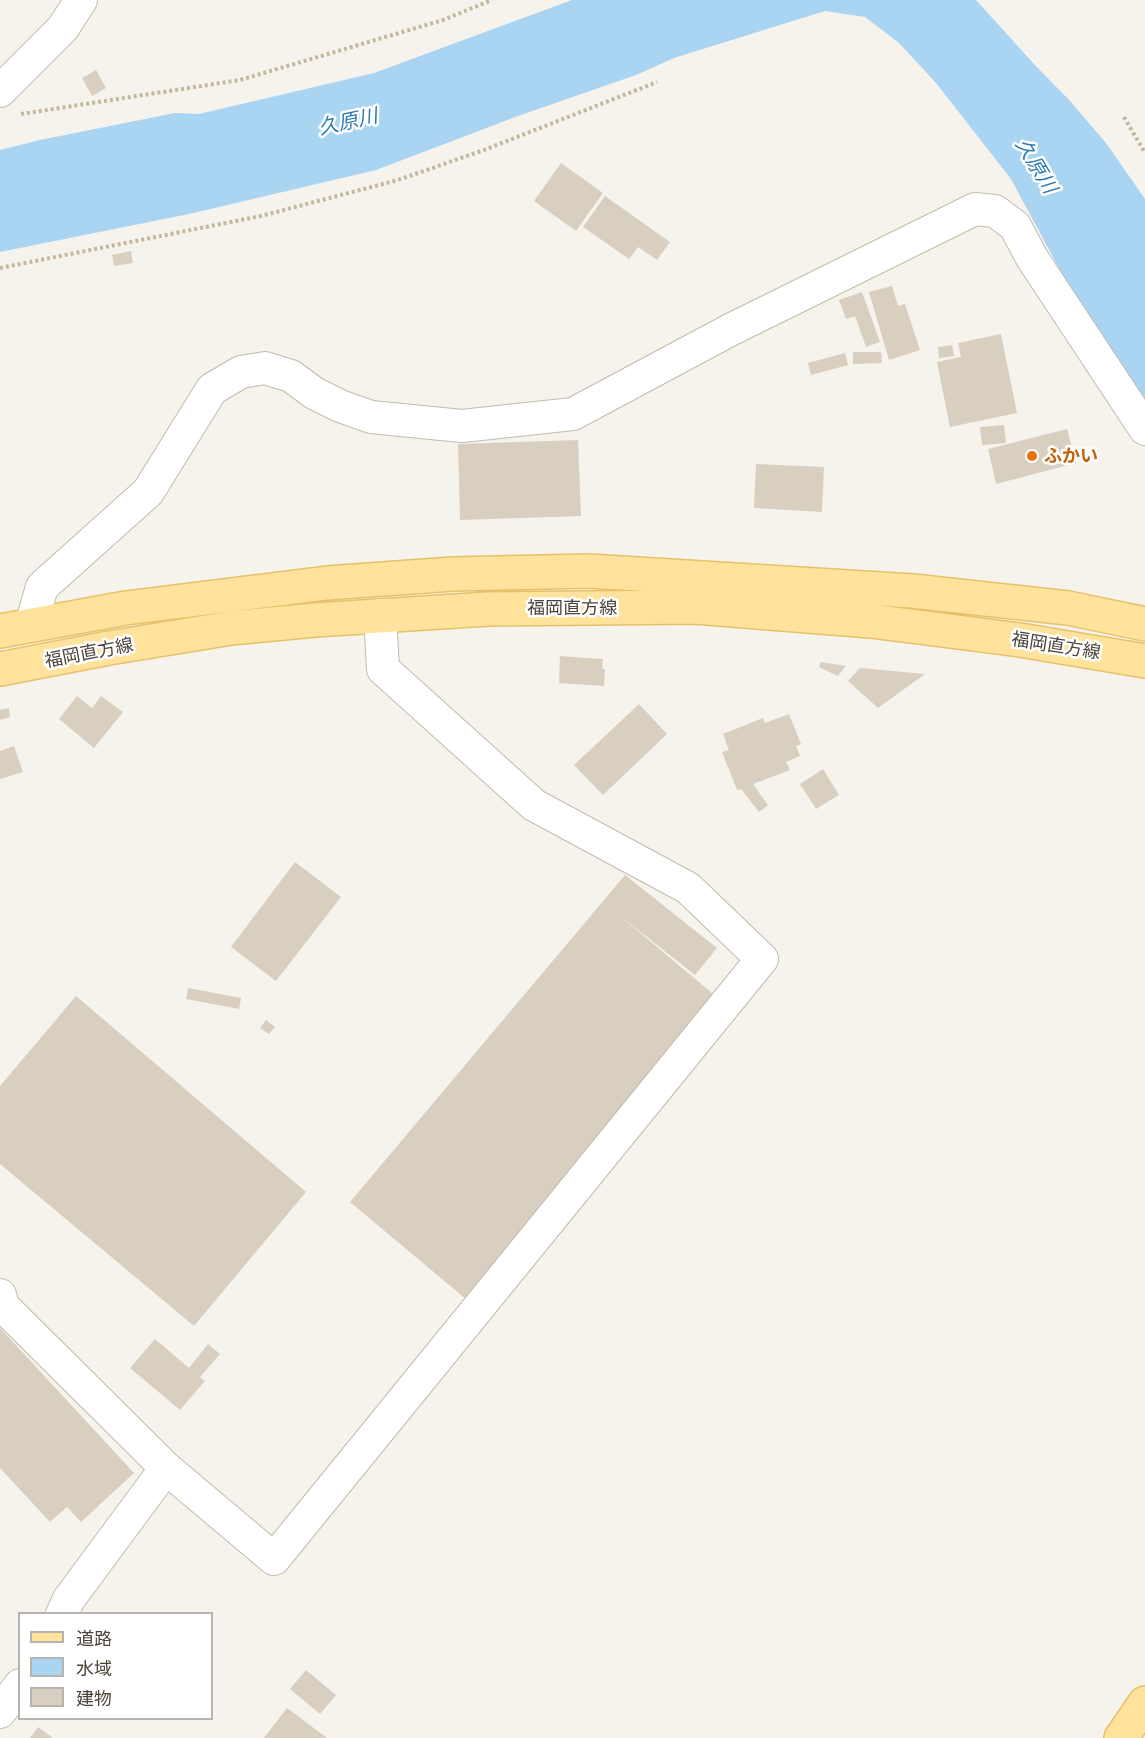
<!DOCTYPE html>
<html>
<head>
<meta charset="utf-8">
<style>
	body { margin:0 }
	#map { position:relative; width:1145px; height:1738px; overflow:hidden; background:#f6f3ec; font-family:"Golos Text","Noto Sans JP",sans-serif }
	canvas { display:block }
	.legend { position:absolute; left:18px; top:1612px; width:195px; height:108px; box-sizing:border-box; background:#fff; border:2px solid #b7b4b0; margin:0; padding:8px 10px; list-style:none; font-size:18px; color:#4b4439 }
	.legend li { display:flex; align-items:center; gap:12px; height:30px }
	.legend b { width:30px; border:2px solid #b7b4b0 }
</style>
</head>
<body>
<div id="map">
<canvas width="1145" height="1738"></canvas>
<ul class="legend">
<li><b style="height:8px;background:#ffe39c"></b>道路</li>
<li><b style="height:16px;background:#a9d4f2"></b>水域</li>
<li><b style="height:16px;background:#d8cfc1"></b>建物</li>
</ul>
</div>
<script>
const ctx = document.querySelector('canvas').getContext('2d');
ctx.lineJoin = 'round';
function paint(path, color) { ctx.fillStyle = color; ctx.fill(path, 'evenodd'); }
const toPath = rows => new Path2D(rows.map(r => 'M' + r).join(''));
function trace(path, color, width, dash) { ctx.strokeStyle = color; ctx.lineWidth = width; ctx.lineCap = dash ? 'butt' : 'round'; ctx.setLineDash(dash || []); ctx.stroke(path); }
function write(font, color, halo, rows, align = 'center') {
  ctx.font = font + ' "Golos Text","Noto Sans JP",sans-serif'; ctx.lineWidth = 5; ctx.setLineDash([]); ctx.textBaseline = 'middle'; ctx.strokeStyle = halo; ctx.fillStyle = color; for (const [text, x, y, turn = 0] of rows) {
    ctx.save(); ctx.translate(x, y); ctx.rotate((+turn || 0) * Math.PI / 180); ctx.textAlign = isNaN(turn) ? turn : align; if (halo) ctx.strokeText(text, 0, 0); ctx.fillText(text, 0, 0); ctx.restore();
  }
}
paint(toPath([
	[572,0,976,0,1033,63,1070,101,1106,143,1145,199,1145,399,1062,274,1011,179,936,83,899,43,865,17,825,11,674,58,636,75,518,116,376,170,189,214,0,252,0,150,40,140,175,113,199,114,374,73]
]), '#a9d4f2');
paint(toPath([
	[96,70,106,88,92,96,82,78],
	[561,163,603,193,576,231,534,201],
	[605,196,670,242,657,260,638,247,629,259,583,227],
	[131,251,133,263,114,266,112,255],
	[892,286,898,306,905,304,920,350,889,360,869,292],
	[862,292,880,342,866,347,855,316,846,319,839,300],
	[1001,334,1017,413,950,427,937,362,961,357,958,343],
	[952,345,954,356,939,358,938,347],
	[853,352,881,352,882,363,853,364],
	[845,353,848,365,811,375,808,363],
	[1004,425,1006,443,982,445,980,427],
	[1067,429,1076,463,996,484,988,449],
	[578,440,581,516,460,520,458,444],
	[756,464,824,467,822,512,754,508],
	[560,656,603,659,602,669,605,669,604,686,559,683],
	[821,662,846,666,838,676,819,667],
	[860,668,925,674,878,708,848,681],
	[77,696,92,708,101,696,123,712,94,748,59,719],
	[639,704,667,734,603,795,574,765],
	[9,708,10,717,0,720,0,710],
	[789,714,801,744,796,746,800,756,786,762,790,770,753,784,768,805,759,812,741,789,737,790,722,752,729,750,723,734,763,718,765,723],
	[14,746,23,772,0,779,0,751],
	[823,769,839,795,816,809,800,784],
	[295,862,341,897,276,981,231,947],
	[625,875,717,948,695,975,619,915,719,999,467,1300,350,1202],
	[188,988,241,998,239,1009,186,999],
	[76,996,306,1192,194,1326,0,1164,0,1086],
	[266,1020,275,1027,269,1034,260,1028],
	[0,1328,134,1473,81,1522,67,1507,50,1522,0,1468],
	[155,1339,189,1368,208,1344,220,1354,200,1377,205,1381,180,1410,130,1368],
	[306,1670,336,1695,320,1714,290,1689],
	[287,1708,327,1738,264,1738],
	[38,1727,53,1738,30,1738]
]), '#d8cfc1');
const minor = toPath([
	[0,91,63,28,81,0],
	[31,625,42,587,148,492,212,389,241,372,265,368,291,376,314,393,340,406,371,417,462,426,573,414,730,330,975,209,995,211,1015,226,1032,258,1145,429],
	[0,1295,3,1306,166,1468,69,1599,62,1614],
	[166,1468,274,1559,762,959,688,888,534,805,383,669,380,615],
	[0,1712,20,1685]
]);
const primary = toPath([
	[0,631,126,608,327,583,453,574,589,571,913,591,1068,608,1145,624],
	[0,669,109,648,231,628,315,620,488,609,695,607,871,621,1020,640,1145,661],
	[1121,1738,1145,1703]
]);
trace(minor, '#c2bbae', 34);
trace(primary, '#e6c16a', 36);
trace(toPath([
	[21,114,240,80,443,20,492,0],
	[1124,117,1145,153],
	[0,268,261,216,398,180,484,150,657,82]
]), '#c4b79f', 4, [3, 3]);
trace(minor, '#fff', 32);
trace(primary, '#ffe39c', 33);
for (const [x, y, r, color] of [
	[1032,456,6,"#e8710a"]
]) { const dot = new Path2D(); dot.arc(x, y, r, 0, 2 * Math.PI); ctx.fillStyle = color; ctx.fill(dot); trace(dot, '#fff', 2); }
write('bold 18px', '#c56008', '#fff', [
	["ふかい",1044,456]
], 'left');
write('18px', '#4b4439', '#fff', [
	["福岡直方線",572,608],
	["福岡直方線",1056,646,9],
	["福岡直方線",89,653,-11]
]);
write('italic 20px', '#2e7ab2', '#fff', [
	["久原川",348,122,-12],
	["久原川",1036,166,59]
]);
</script>
</body>
</html>
